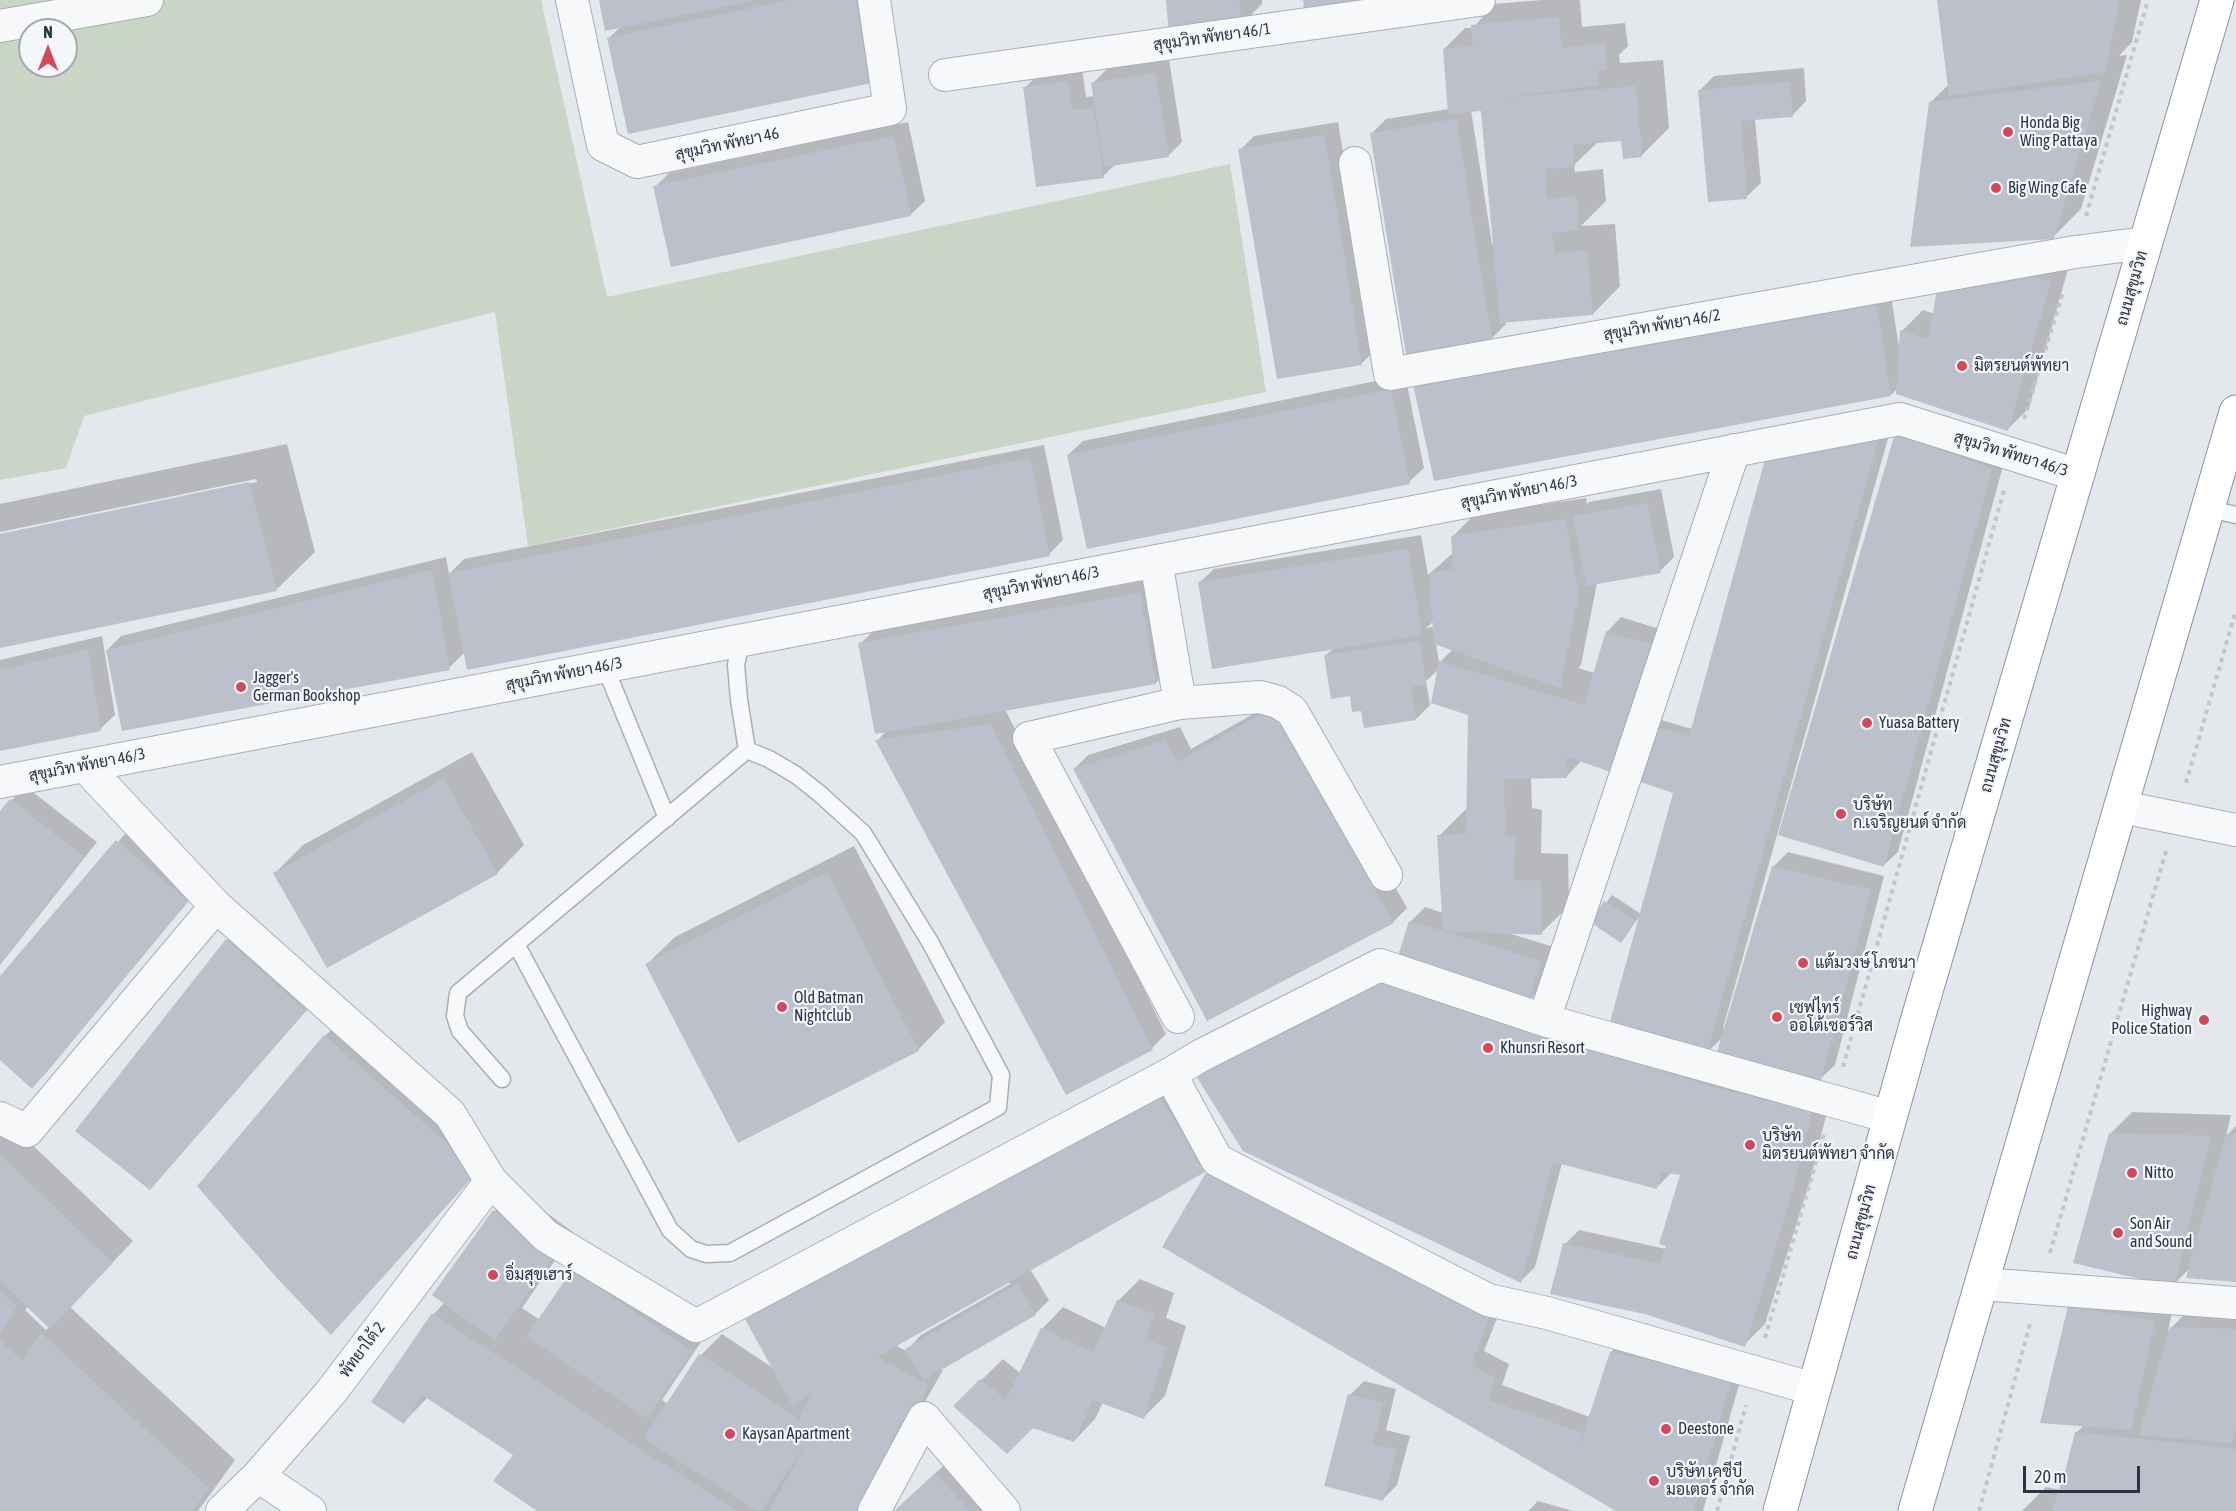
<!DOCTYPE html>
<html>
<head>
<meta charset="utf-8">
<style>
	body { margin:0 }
	#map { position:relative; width:2236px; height:1511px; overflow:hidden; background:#e4e7ec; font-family:"Asap Condensed",sans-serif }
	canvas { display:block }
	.north { position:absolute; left:18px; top:18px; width:60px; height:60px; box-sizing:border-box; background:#f4f6f9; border:2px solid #a4a8b1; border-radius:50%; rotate:0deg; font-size:16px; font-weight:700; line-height:24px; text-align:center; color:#2b3445 }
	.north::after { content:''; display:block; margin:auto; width:21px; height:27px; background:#d1495b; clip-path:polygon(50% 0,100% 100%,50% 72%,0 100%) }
	.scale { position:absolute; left:2023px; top:1466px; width:117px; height:27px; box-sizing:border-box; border:3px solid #2b3445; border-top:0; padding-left:8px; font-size:18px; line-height:21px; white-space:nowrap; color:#2b3445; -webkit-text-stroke:4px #f4f6f9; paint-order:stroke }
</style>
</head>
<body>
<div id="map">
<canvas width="2236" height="1511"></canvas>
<div class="north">N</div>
<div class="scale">20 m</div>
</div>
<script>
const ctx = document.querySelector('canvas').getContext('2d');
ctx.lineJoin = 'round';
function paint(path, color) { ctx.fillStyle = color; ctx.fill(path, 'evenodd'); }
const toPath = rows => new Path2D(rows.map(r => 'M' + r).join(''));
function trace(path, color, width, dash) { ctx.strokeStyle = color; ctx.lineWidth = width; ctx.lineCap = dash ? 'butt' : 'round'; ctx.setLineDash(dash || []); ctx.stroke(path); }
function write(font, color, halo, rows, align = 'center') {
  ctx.font = font + ' "Asap Condensed",Sarabun,sans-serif'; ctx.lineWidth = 4.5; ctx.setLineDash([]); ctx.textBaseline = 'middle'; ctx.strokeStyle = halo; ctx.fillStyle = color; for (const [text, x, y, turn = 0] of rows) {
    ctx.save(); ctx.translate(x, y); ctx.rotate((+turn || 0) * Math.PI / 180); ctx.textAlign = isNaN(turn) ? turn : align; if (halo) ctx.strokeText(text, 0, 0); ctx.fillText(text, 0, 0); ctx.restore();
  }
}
paint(toPath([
	[0,0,541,0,607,297,1230,164,1266,392,528,546,495,312,84,416,66,468,0,480],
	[30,30,66,30,66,66,30,66]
]), '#c9d6c5');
paint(toPath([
	[600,0,871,0,872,81,609,38,620,27],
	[1167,0,1262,0,1262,4,1241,25],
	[1542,0,1580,0,1582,27,1625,23,1628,46,1619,55,1620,63,1663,60,1669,128,1641,156,1623,139,1598,142,1574,165,1575,172,1603,169,1606,201,1581,226,1615,224,1620,286,1593,314,1505,321,1506,324,1491,339,1372,133,1386,119,1449,109,1444,49,1465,28,1473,28,1494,4],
	[1483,107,1495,244,1492,244,1471,110],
	[1939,0,2141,0,2132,42,2119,56,2127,55,2081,209,2053,237,1930,103,1949,84],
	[1169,59,1182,142,1168,156,1116,164,1103,176,1025,88,1039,73,1082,68,1086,97,1095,96,1093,83,1107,69],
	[1804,68,1806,101,1792,116,1755,119,1761,183,1746,197,1700,90,1714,76],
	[908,122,925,201,910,215,655,187,669,173],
	[1338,122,1376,349,1362,363,1278,377,1240,150,1254,136],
	[2070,262,2029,408,2008,429,1898,388,1891,395,1435,479,1890,289,1899,347,1902,331,1923,310,1935,314,1940,285],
	[1405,375,1424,468,1409,482,1068,455,1083,441],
	[1892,424,1723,1028,1726,1028,1774,866,1788,852,1884,876,1835,1065,1820,1079,1724,1036,1705,1054,1832,1091,1810,1181,1765,1324,1744,1345,1565,1244,1579,1230,1666,1249,1682,1174,1672,1172,1657,1187,1562,1163,1535,1267,1521,1281,1198,1076,1212,1062,1398,962,1411,921,1425,907,1443,913,1439,836,1467,808,1469,713,1439,669,1426,681,1430,705,1416,719,1362,709,1326,655,1334,648,1199,583,1214,569,1421,535,1428,575,1454,552,1453,536,1474,515,1586,498,1587,505,1589,502,1661,489,1674,557,1660,571,1597,583,1581,665,1578,668,1595,673,1607,632,1621,617,1672,633,1641,714,1692,729,1768,453],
	[1434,621,1434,627,1426,628],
	[1436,643,1453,649,1439,663],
	[1582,760,1676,787,1641,914,1612,895,1592,921,1621,941,1640,916,1610,1027,1527,1002,1542,988,1554,947,1508,933,1541,933,1569,906,1568,854,1541,853,1542,810,1532,808,1531,777,1566,777],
	[1896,434,2006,455,1898,852,1883,866],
	[287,444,315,552,276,590,0,646,0,535,257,482,256,479,0,532,0,504],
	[1044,445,1063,540,1049,554,465,652,449,668,107,650,121,636,446,557,449,574,464,559],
	[1154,579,1170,668,1156,683,1005,709,1166,1034,1152,1048,877,741,887,730,860,644,874,630],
	[102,636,115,715,100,729,0,749,0,660],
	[1287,695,1407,908,1393,922,1074,769,1088,755,1180,727,1191,749],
	[472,752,524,845,497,873,275,873,303,845],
	[25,786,97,842,0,965,0,813],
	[131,827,201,886,46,1073,32,1087,0,1058,0,979],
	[854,846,945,1022,918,1050,647,964,675,937],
	[241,926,319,996,164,1173,77,1130,227,940],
	[339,1022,491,1156,199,1186,325,1036],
	[1172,1081,1220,1156,1030,1269,1049,1300,1035,1314,940,1369,943,1370,863,1511,540,1511,515,1454,428,1397,404,1422,373,1401,434,1314,445,1302,434,1294,495,1211,516,1190,574,1233,522,1308,540,1320,573,1271,587,1257,705,1336,662,1400,668,1404,701,1355,722,1334,773,1368,747,1319,761,1305],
	[1009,1281,1010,1284,921,1335,906,1351,895,1345],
	[2132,1112,2231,1115,2226,1136,2236,1126,2236,1281,2191,1267,2173,1285,2111,1133],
	[0,1114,133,1241,70,1307,235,1460,198,1511,0,1511],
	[28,1306,50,1326,46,1330,25,1310],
	[1164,1247,1503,1303,1484,1351,1509,1364,1502,1385,1590,1417,1611,1352,1625,1338,1745,1364,1703,1511,1619,1511],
	[1140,1279,1174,1293,1166,1318,1186,1326,1165,1396,1144,1417,1103,1402,1095,1419,1074,1441,1033,1426,955,1406,1003,1359,1021,1374,1042,1329,1063,1307,1106,1328,1118,1301],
	[2175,1300,2168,1331,2186,1313,2236,1315,2236,1511,2022,1511,2046,1487,2060,1490,2076,1433,2084,1425,2069,1306],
	[1364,1381,1396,1389,1386,1430,1410,1436,1397,1485,1383,1499,1350,1395],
	[957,1453,1010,1511,896,1511,909,1498],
	[1538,1501,1573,1511,1528,1511]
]), '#0003');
paint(toPath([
	[599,0,750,0,751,1,605,31],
	[791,0,855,0,872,83,628,134,607,38],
	[1166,0,1239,0,1242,27,1169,34],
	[1303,0,1359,0,1360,14,1305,17],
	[1937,0,2120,0,2105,72,1949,96],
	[1559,17,1561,48,1605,43,1607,69,1598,70,1599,85,1499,98,1636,86,1642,157,1623,159,1621,141,1573,145,1575,167,1545,169,1547,199,1576,196,1579,230,1552,233,1554,253,1587,250,1593,315,1500,323,1481,111,1448,114,1443,49,1473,46,1471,25],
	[1155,73,1169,157,1104,167,1091,83],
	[1068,81,1073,110,1094,108,1104,178,1036,187,1023,87],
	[2101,81,2054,239,1910,247,1929,102],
	[1790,82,1793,117,1741,121,1747,199,1708,202,1698,90],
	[1456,119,1492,340,1406,354,1370,133],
	[1324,135,1362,365,1277,379,1238,149],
	[894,136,911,216,671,267,653,186],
	[2022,271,2050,283,2008,431,1896,394,1900,330,1928,339,1938,284],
	[1876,302,1891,396,1434,481,1413,384],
	[1391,389,1410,484,1087,549,1067,455],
	[1895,433,1992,469,1884,867,1778,835],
	[1879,437,1706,1055,1609,1025,1673,793,1567,757,1567,778,1504,779,1505,835,1515,838,1514,880,1541,881,1542,935,1443,931,1541,961,1528,1004,1396,963,1409,921,1443,931,1437,835,1466,834,1468,715,1431,703,1439,661,1584,705,1606,631,1659,647,1636,720,1689,737,1767,452],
	[1030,458,1050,556,467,670,448,573],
	[249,482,277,591,0,648,0,534],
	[1647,503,1661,573,1586,586,1573,516],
	[1565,519,1579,593,1560,688,1434,644,1429,573,1453,569,1451,536],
	[1408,549,1422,635,1212,669,1198,582],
	[432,570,450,670,122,731,106,650],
	[1140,593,1156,684,875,734,858,643],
	[1420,641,1426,684,1411,687,1416,720,1364,728,1361,711,1352,712,1350,696,1331,699,1324,655],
	[88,649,101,731,0,751,0,670],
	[1272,708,1394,923,1207,1021,1073,769,1165,740,1177,762],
	[991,724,1153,1050,1066,1095,875,740],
	[444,779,498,874,327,968,273,873],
	[10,799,84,857,0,963,0,811],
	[116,840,188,901,32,1089,0,1060,0,976],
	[1772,866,1871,890,1821,1081,1717,1052],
	[827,872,919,1051,738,1143,645,964],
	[1604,901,1636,921,1621,943,1590,922],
	[226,939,306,1011,150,1190,75,1131],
	[1384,977,1583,1046,1712,1087,1812,1112,1789,1203,1745,1347,1645,1314,1550,1294,1563,1243,1660,1264,1666,1246,1659,1244,1680,1175,1662,1172,1657,1189,1553,1162,1521,1283,1243,1151,1196,1076],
	[324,1035,478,1171,331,1335,276,1277,197,1186],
	[1157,1094,1207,1171,1490,1317,1471,1365,1496,1379,1488,1400,1582,1433,1577,1453,1610,1352,1732,1378,1694,1511,1616,1511,1162,1247,1207,1171,877,1357,929,1385,858,1511,769,1511,811,1436,761,1511,756,1511,644,1438,699,1354,799,1419,811,1394,792,1405,745,1319],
	[2109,1133,2211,1136,2174,1287,2073,1263],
	[2226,1134,2236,1134,2236,1282,2186,1278],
	[0,1155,113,1263,50,1329,0,1281],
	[493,1210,554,1255,495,1340,432,1295],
	[572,1270,692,1351,647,1418,526,1337],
	[1017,1284,1036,1315,924,1380,905,1349],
	[0,1293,17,1305,0,1336],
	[1117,1300,1154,1315,1146,1339,1166,1348,1144,1419,1093,1400,1074,1442,1033,1428,1007,1454,953,1406,980,1379,1006,1400,1041,1328,1093,1353],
	[2068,1306,2155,1321,2131,1430,2040,1423],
	[432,1313,736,1511,537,1511,493,1481,513,1455,422,1395,404,1424,371,1402],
	[2170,1327,2236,1329,2236,1429,2232,1443,2139,1435],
	[41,1333,209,1488,192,1511,0,1511,0,1340,22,1361],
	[1348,1394,1383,1403,1373,1444,1397,1450,1383,1501,1324,1486],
	[2075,1432,2236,1449,2236,1511,2052,1511,2065,1472],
	[935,1473,970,1511,894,1511]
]), '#bbc0ca');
const service = toPath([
	[2208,509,2236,515],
	[605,667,667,818],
	[516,944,670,1230,691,1249,706,1254,730,1253,998,1107,1001,1075,930,942,863,833,820,794,796,775,769,759,747,750,739,700,736,665,741,641],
	[502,1079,460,1031,455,1016,458,993,747,750]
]);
const minor = toPath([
	[572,0,603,145,637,162,890,109,874,0],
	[0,26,147,0],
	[945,75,1479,0],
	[1355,163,1390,374,2075,252,2145,243],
	[1156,561,1180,703],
	[85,766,216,906,450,1114,491,1181,546,1236,696,1326,1170,1074,1200,1056,1380,965,1544,1020,1890,1117],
	[0,782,1900,419,2078,475],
	[2122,807,2236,830],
	[1178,1017,1029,738,1180,703,1260,697,1278,702,1292,711,1386,875],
	[1544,1020,1734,450],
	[1170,1074,1217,1160,1488,1300,1547,1313,1814,1389],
	[0,1118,27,1131,216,906],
	[1981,1284,2236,1303],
	[258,1476,310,1511],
	[222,1511,258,1476,331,1392,491,1181],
	[874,1511,924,1418,1004,1511]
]);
const trunk = toPath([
	[1780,1511,1916,1025,2217,0],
	[1915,1511,2236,412]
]);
trace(service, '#a9aeb7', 19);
trace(minor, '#a9aeb7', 34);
trace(trunk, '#8b94a3', 35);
trace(toPath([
	[2086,216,2148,0],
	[2024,419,2063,292],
	[2186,783,2236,610],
	[1843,1067,2004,490],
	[2050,1253,2166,851],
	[1765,1338,1824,1134],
	[1717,1511,1746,1405],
	[1979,1511,2030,1324]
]), '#c2c5cb', 4, [4.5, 4.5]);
trace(service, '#f7f8fa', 16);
trace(minor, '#f7f8fa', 32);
trace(trunk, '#fff', 33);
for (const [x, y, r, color] of [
	[2008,132,6,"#d1495b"],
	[1996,188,6,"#d1495b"],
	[1962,366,6,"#d1495b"],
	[241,687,6,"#d1495b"],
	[1867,723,6,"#d1495b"],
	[1841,814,6,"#d1495b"],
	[1803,963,6,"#d1495b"],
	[782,1007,6,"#d1495b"],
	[1777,1017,6,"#d1495b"],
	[2204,1020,6,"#d1495b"],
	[1488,1048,6,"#d1495b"],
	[1750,1145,6,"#d1495b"],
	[2132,1173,6,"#d1495b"],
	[2118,1233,6,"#d1495b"],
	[493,1275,6,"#d1495b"],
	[1666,1429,6,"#d1495b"],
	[730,1434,6,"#d1495b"],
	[1654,1481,6,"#d1495b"]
]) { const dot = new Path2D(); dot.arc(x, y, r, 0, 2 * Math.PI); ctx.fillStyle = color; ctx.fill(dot); trace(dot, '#f4f6f9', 2); }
write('16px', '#2b3445', '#f4f6f9', [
	["สุขุมวิท พัทยา 46/1",1212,37,-8],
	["สุขุมวิท พัทยา 46",727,144,-12],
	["ถนนสุขุมวิท",2132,288,-74],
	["สุขุมวิท พัทยา 46/2",1662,325,-10],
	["สุขุมวิท พัทยา 46/3",2011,454,17],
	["สุขุมวิท พัทยา 46/3",1519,492,-11],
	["สุขุมวิท พัทยา 46/3",1041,583,-11],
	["สุขุมวิท พัทยา 46/3",564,674,-11],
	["ถนนสุขุมวิท",1996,755,-74],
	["สุขุมวิท พัทยา 46/3",87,765,-11],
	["ถนนสุขุมวิท",1861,1222,-75],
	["พัทยาใต้ 2",362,1350,-53]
]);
write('16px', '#2b3445', '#f4f6f9', [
	["Honda Big",2020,123],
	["Wing Pattaya",2020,141],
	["Big Wing Cafe",2008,188],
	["มิตรยนต์พัทยา",1974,366],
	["Jagger's",253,678],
	["German Bookshop",253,696],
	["Yuasa Battery",1879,723],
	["บริษัท",1853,805],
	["ก.เจริญยนต์ จำกัด",1853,823],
	["แต้มวงษ์ โภชนา",1815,963],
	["Old Batman",794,998],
	["Nightclub",794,1016],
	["เซฟไทร์",1789,1008],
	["ออโต้เซอร์วิส",1789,1026],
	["Highway",2192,1011,"right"],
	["Police Station",2192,1029,"right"],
	["Khunsri Resort",1500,1048],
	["บริษัท",1762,1136],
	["มิตรยนต์พัทยา จำกัด",1762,1154],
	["Nitto",2144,1173],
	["Son Air",2130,1224],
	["and Sound",2130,1242],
	["อิ่มสุขเฮาร์",505,1275],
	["Deestone",1678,1429],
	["Kaysan Apartment",742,1434],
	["บริษัท เคซีบี",1666,1472],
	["มอเตอร์ จำกัด",1666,1490]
], 'left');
</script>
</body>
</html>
